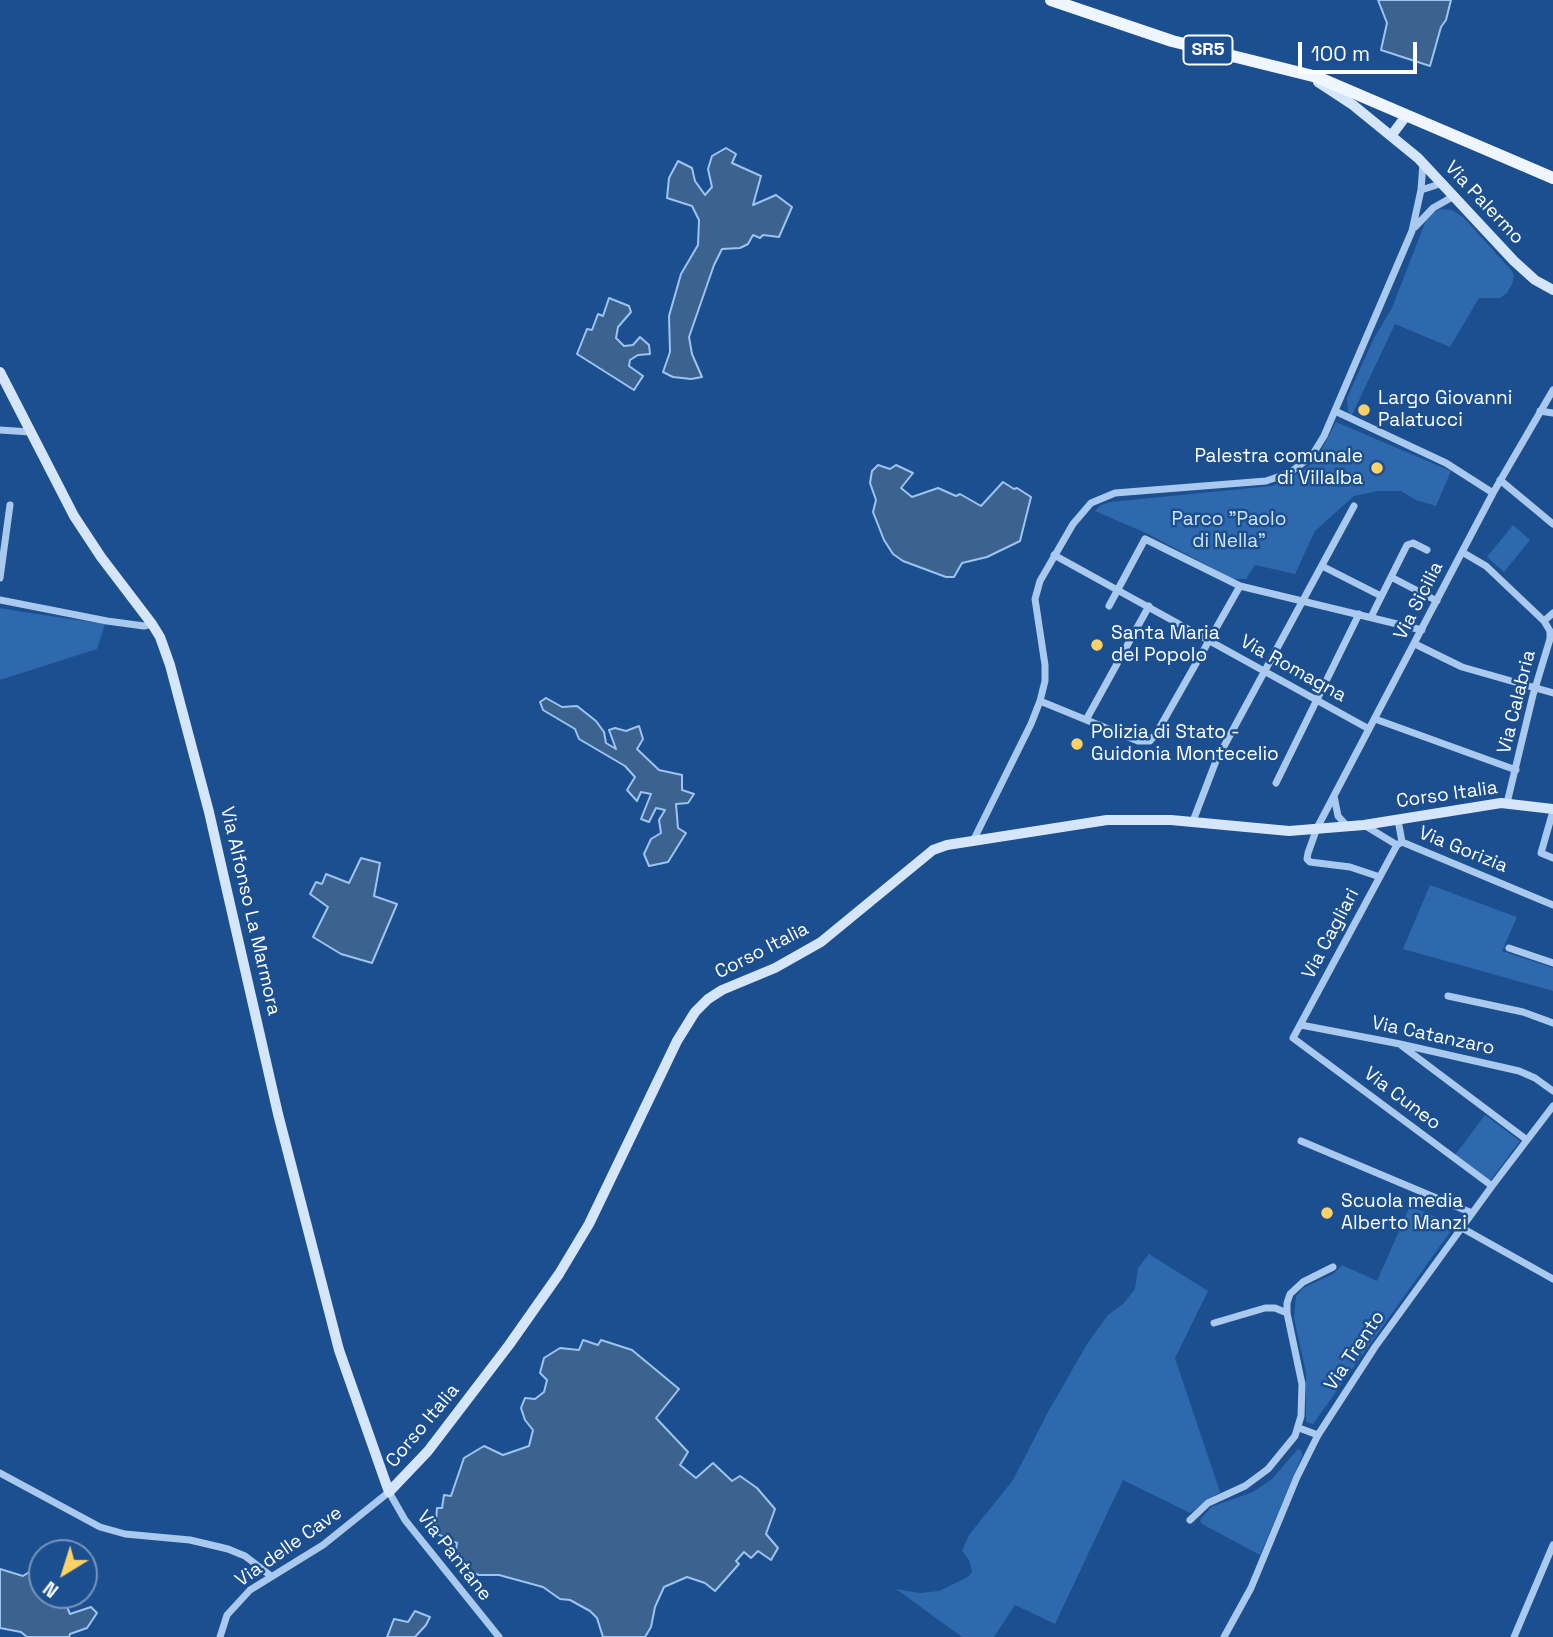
<!DOCTYPE html>
<html>
<head>
<meta charset="utf-8">
<style>
	body { margin:0 }
	#map { position:relative; width:1553px; height:1637px; overflow:hidden; background:#1b4f8f; font-family:"Space Grotesk",sans-serif }
	canvas { display:block }
	.north { position:absolute; left:28px; top:1539px; width:70px; height:70px; box-sizing:border-box; background:#1b4f8f; border:2px solid #7695bc; border-radius:50%; rotate:218deg; font-size:19px; font-weight:700; line-height:28px; text-align:center; color:#fff }
	.north::after { content:''; display:block; margin:auto; width:24px; height:32px; background:#ffd166; clip-path:polygon(50% 0,100% 100%,50% 72%,0 100%) }
	.scale { position:absolute; left:1298px; top:42px; width:119px; height:32px; box-sizing:border-box; border:4px solid #fff; border-top:0; padding-left:9px; font-size:21px; line-height:24px; white-space:nowrap; color:#fff; -webkit-text-stroke:5px #1b4f8f; paint-order:stroke }
</style>
</head>
<body>
<div id="map">
<canvas width="1553" height="1637"></canvas>
<div class="north">N</div>
<div class="scale">100 m</div>
</div>
<script>
const ctx = document.querySelector('canvas').getContext('2d');
ctx.lineJoin = 'round';
function paint(path, color) { ctx.fillStyle = color; ctx.fill(path, 'evenodd'); }
const toPath = rows => new Path2D(rows.map(r => 'M' + r).join(''));
function trace(path, color, width, dash) { ctx.strokeStyle = color; ctx.lineWidth = width; ctx.lineCap = dash ? 'butt' : 'round'; ctx.setLineDash(dash || []); ctx.stroke(path); }
function write(font, color, halo, rows, align = 'center') {
  ctx.font = font + ' "Space Grotesk",sans-serif'; ctx.lineWidth = 5; ctx.setLineDash([]); ctx.textBaseline = 'middle'; ctx.strokeStyle = halo; ctx.fillStyle = color; for (const [text, x, y, turn = 0] of rows) {
    ctx.save(); ctx.translate(x, y); ctx.rotate((+turn || 0) * Math.PI / 180); ctx.textAlign = isNaN(turn) ? turn : align; if (halo) ctx.strokeText(text, 0, 0); ctx.fillText(text, 0, 0); ctx.restore();
  }
}
paint(toPath([
	[1441,209,1452,210,1463,217,1512,271,1514,277,1512,284,1507,293,1500,298,1479,298,1450,347,1395,324,1351,417,1348,411,1347,398,1374,338,1392,308,1426,220,1432,213],
	[1336,422,1451,471,1436,506,1416,500,1401,491,1378,491,1354,496,1315,531,1295,574,1255,565,1246,579,1233,579,1148,534,1095,511,1101,505,1110,502,1272,486,1301,472,1317,458],
	[1513,525,1530,540,1504,572,1487,557],
	[0,608,30,613,105,624,97,649,0,680],
	[1430,885,1517,917,1502,951,1553,968,1553,991,1403,949],
	[1485,1115,1520,1141,1490,1181,1455,1155],
	[1410,1206,1455,1225,1313,1424,1306,1422,1306,1373,1294,1318,1296,1296,1303,1288,1333,1274,1342,1265,1377,1281],
	[1149,1254,1208,1291,1175,1358,1220,1492,1190,1513,1123,1480,1055,1624,1015,1605,994,1637,962,1637,896,1589,920,1593,939,1591,968,1577,972,1572,969,1560,962,1551,969,1535,1013,1480,1048,1412,1087,1344,1108,1315,1124,1303,1135,1289,1138,1268],
	[1298,1449,1302,1451,1302,1456,1260,1555,1202,1524,1200,1520,1211,1507,1253,1492,1272,1479]
]), '#2e69ad');
const water = toPath([
	[1378,0,1451,0,1446,20,1441,27,1430,66,1381,50,1387,23,1378,0],
	[726,148,736,154,732,163,761,176,753,205,776,195,792,207,779,237,763,235,760,238,753,235,748,244,740,248,722,249,714,265,689,337,692,354,702,377,691,379,673,377,663,372,670,352,669,316,681,274,698,245,699,220,692,206,667,198,669,178,678,161,692,168,695,181,705,195,712,187,708,169,712,156,726,148],
	[609,298,629,306,631,312,618,327,616,338,624,346,633,345,640,337,649,345,650,354,638,355,630,360,629,366,643,376,634,390,577,354,587,329,592,330,598,314,603,316,609,298],
	[878,465,890,469,896,465,913,473,901,488,912,497,938,488,956,496,960,494,981,506,1003,482,1014,489,1017,488,1031,497,1020,541,987,557,962,563,954,577,946,577,903,561,893,554,884,540,873,512,876,500,870,483,872,471,878,465],
	[546,698,562,707,577,706,596,721,604,732,606,743,616,749,609,730,615,728,626,731,639,726,643,739,637,749,659,770,682,775,682,790,694,794,688,803,676,804,678,828,686,833,668,862,649,866,644,854,651,839,661,833,659,820,665,810,656,808,649,822,641,819,651,794,641,792,637,801,627,790,635,777,625,766,579,739,575,729,543,710,540,702,546,698],
	[361,858,380,863,374,896,397,904,372,963,341,954,313,937,328,907,310,894,316,882,322,884,326,874,349,883,361,858],
	[583,1340,598,1345,601,1340,632,1350,679,1389,656,1418,688,1452,680,1465,696,1478,713,1463,732,1481,740,1476,757,1488,775,1509,766,1534,778,1548,771,1560,758,1551,751,1558,744,1552,736,1561,739,1564,715,1591,705,1583,687,1577,664,1587,655,1607,651,1627,645,1637,603,1637,597,1618,590,1611,570,1600,560,1599,543,1587,499,1575,479,1575,469,1571,455,1556,457,1543,435,1533,437,1508,442,1508,444,1495,451,1496,464,1458,484,1446,503,1455,529,1446,533,1430,525,1420,521,1408,525,1398,535,1399,544,1392,547,1380,540,1373,544,1358,560,1348,579,1350,583,1340],
	[42,1553,42,1595,62,1595,70,1614,91,1607,97,1613,87,1628,70,1634,69,1637,27,1637,21,1632,0,1628,0,1569,23,1576,34,1569,42,1553],
	[415,1611,430,1617,426,1625,415,1637,387,1637,394,1619,408,1622,415,1611]
]);
paint(water, '#3c6290');
trace(water, '#9cc4f0', 2);
trace(toPath([
	[1421,190,1443,183],
	[1415,227,1433,208,1454,196],
	[1335,411,1446,463,1493,493],
	[1540,411,1553,413],
	[0,430,30,432],
	[1500,480,1553,524],
	[1462,552,1486,566,1544,621],
	[1054,555,1369,729],
	[1322,566,1381,596],
	[1391,577,1437,601],
	[0,578,10,505],
	[0,600,107,621,144,626,152,624],
	[1109,606,1145,539,1240,586,1422,630],
	[1371,617,1407,545,1413,543,1427,550],
	[1415,644,1462,667,1553,693],
	[1040,701,1138,741,1150,741,1156,734,1240,586],
	[1375,719,1516,770],
	[1086,720,1149,606],
	[1276,783,1359,614],
	[1334,796,1338,816,1347,826],
	[1507,803,1533,695,1550,639,1550,631,1544,621,1553,613],
	[1553,811,1541,853,1553,858],
	[1398,820,1402,842],
	[1193,821,1216,761,1354,506],
	[1364,825,1397,845,1402,842,1553,905],
	[973,841,1031,724,1040,701,1045,681,1045,665,1035,599,1040,581,1073,524,1091,503,1115,493,1266,481,1289,473,1311,457,1324,436,1412,231,1421,190,1423,163],
	[1397,845,1293,1038,1492,1186],
	[1380,877,1350,867,1310,862,1307,859,1308,853,1317,828,1493,493,1553,390],
	[1509,948,1553,963],
	[1448,996,1523,1012,1553,1023],
	[1301,1025,1400,1044,1519,1071,1535,1078,1553,1091],
	[1402,1046,1527,1140],
	[1301,1141,1472,1213],
	[1462,1228,1553,1279],
	[1214,1323,1265,1308,1275,1308,1287,1313],
	[1299,1428,1318,1435],
	[0,1473,100,1527,125,1534,190,1540,228,1549,245,1556,271,1576],
	[1190,1520,1208,1503,1245,1486,1268,1469,1295,1436,1301,1416,1302,1384,1287,1313,1287,1303,1290,1294,1303,1282,1333,1267],
	[220,1637,227,1615,250,1590,323,1545,389,1492,405,1520,499,1637],
	[1224,1637,1251,1588,1297,1477,1318,1435,1375,1347,1492,1186,1553,1106],
	[1514,1637,1553,1545]
]), '#a9c9ee', 7);
trace(toPath([
	[1318,82,1353,105,1418,158,1514,261,1535,280,1553,290],
	[1391,136,1406,116],
	[0,372,74,516,101,557,152,624,160,637,170,665,209,812,278,1114,339,1350,389,1492,428,1451,509,1345,559,1274,589,1224,677,1041,695,1012,708,999,722,990,775,968,821,942,933,850,947,845,1107,820,1171,820,1289,831,1364,825,1501,803,1553,809]
]), '#d6e6fa', 10);
trace(toPath([
	[1051,0,1172,41,1317,77,1553,178]
]), '#f0f6ff', 12);
for (const [x, y, r, color] of [
	[1364,410,7,"#ffd166"],
	[1377,468,7,"#ffd166"],
	[1097,645,7,"#ffd166"],
	[1077,744,7,"#ffd166"],
	[1327,1213,7,"#ffd166"]
]) { const dot = new Path2D(); dot.arc(x, y, r, 0, 2 * Math.PI); ctx.fillStyle = color; ctx.fill(dot); trace(dot, '#1b4f8f', 2.5); }
for (const [x, y, w] of [
	[1208,50,49]
]) { const box = new Path2D(); box.roundRect(x - w / 2, y - 14.5, w, 29, 5); ctx.fillStyle = '#1b4f8f'; ctx.fill(box); trace(box, '#fff', 2); }
write('bold 18px', '#fff', null, [
	["SR5",1208,50]
]);
write('19px', '#fff', '#1b4f8f', [
	["Via Palermo",1484,203,47],
	["Via Sicilia",1419,601,-63],
	["Via Romagna",1293,669,29],
	["Via Calabria",1517,702,-76],
	["Corso Italia",1447,795,-8],
	["Via Gorizia",1463,850,22],
	["Via Alfonso La Marmora",250,911,77],
	["Via Cagliari",1331,934,-62],
	["Corso Italia",762,951,-27],
	["Via Catanzaro",1433,1036,12],
	["Via Cuneo",1402,1099,37],
	["Via Trento",1355,1351,-56],
	["Corso Italia",423,1426,-50],
	["Via delle Cave",289,1547,-35],
	["Via Pantane",454,1556,52]
]);
write('19px', '#fff', '#1b4f8f', [
	["Largo Giovanni",1378,399],
	["Palatucci",1378,421],
	["Palestra comunale",1363,457,"right"],
	["di Villalba",1363,479,"right"],
	["Santa Maria",1111,634],
	["del Popolo",1111,656],
	["Polizia di Stato -",1091,733],
	["Guidonia Montecelio",1091,755],
	["Scuola media",1341,1202],
	["Alberto Manzi",1341,1224]
], 'left');
write('19px', '#cfe3fa', '#1b4f8f', [
	["Parco \"Paolo",1229,520],
	["di Nella\"",1229,542]
]);
</script>
</body>
</html>
